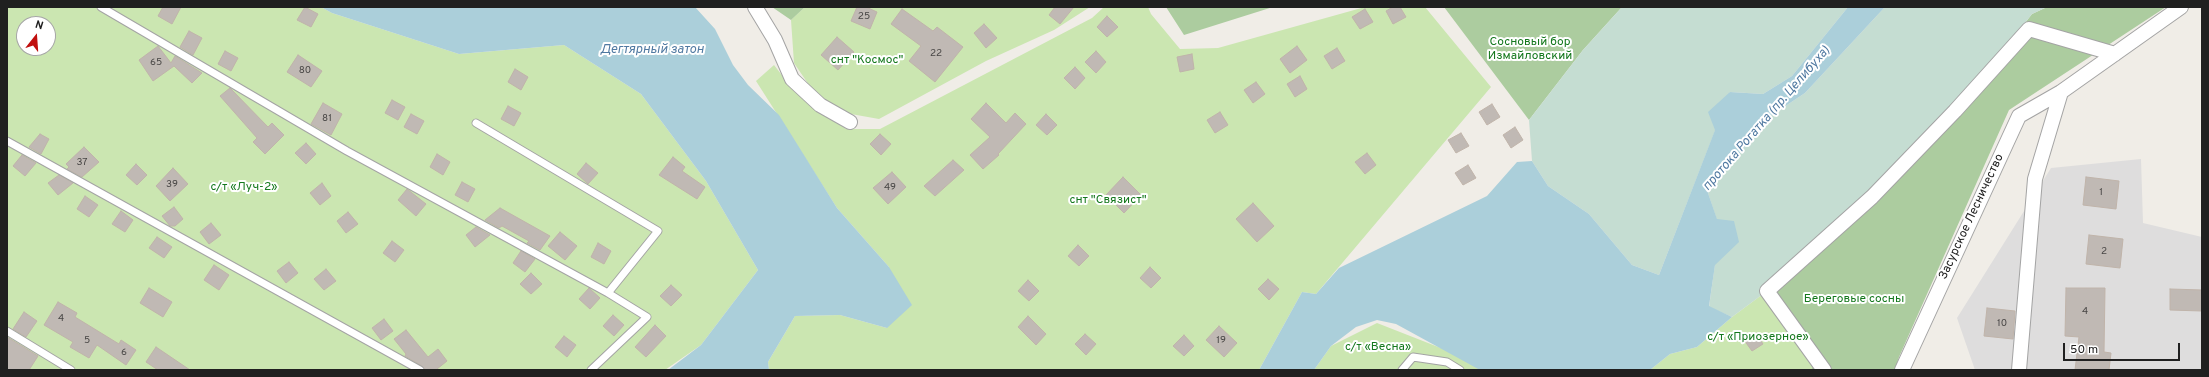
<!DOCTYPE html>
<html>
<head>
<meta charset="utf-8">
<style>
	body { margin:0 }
	#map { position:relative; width:2209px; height:377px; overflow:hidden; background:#f0ede7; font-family:Overpass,sans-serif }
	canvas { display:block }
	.frame { position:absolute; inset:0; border:8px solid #202020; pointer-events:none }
	.north { position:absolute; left:16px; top:16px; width:40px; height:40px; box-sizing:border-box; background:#fff; border:1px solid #a6a6a6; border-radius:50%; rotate:17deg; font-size:11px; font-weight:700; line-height:16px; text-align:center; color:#202020 }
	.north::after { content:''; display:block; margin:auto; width:14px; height:18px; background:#c1100f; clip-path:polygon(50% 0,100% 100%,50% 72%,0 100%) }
	.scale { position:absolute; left:2063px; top:343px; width:117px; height:18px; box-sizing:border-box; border:2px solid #202020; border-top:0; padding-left:5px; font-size:12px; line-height:14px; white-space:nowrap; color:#202020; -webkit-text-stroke:3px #fff; paint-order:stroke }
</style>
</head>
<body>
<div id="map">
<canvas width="2209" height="377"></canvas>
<div class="frame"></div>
<div class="north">N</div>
<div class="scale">50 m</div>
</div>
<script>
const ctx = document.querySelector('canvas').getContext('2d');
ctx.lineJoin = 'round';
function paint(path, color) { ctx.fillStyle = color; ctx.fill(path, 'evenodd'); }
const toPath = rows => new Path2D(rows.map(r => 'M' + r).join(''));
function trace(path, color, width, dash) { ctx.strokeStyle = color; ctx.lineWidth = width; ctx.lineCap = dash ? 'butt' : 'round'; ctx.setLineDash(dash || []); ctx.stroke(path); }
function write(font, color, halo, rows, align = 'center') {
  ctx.font = font + ' Overpass,sans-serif'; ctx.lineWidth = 4; ctx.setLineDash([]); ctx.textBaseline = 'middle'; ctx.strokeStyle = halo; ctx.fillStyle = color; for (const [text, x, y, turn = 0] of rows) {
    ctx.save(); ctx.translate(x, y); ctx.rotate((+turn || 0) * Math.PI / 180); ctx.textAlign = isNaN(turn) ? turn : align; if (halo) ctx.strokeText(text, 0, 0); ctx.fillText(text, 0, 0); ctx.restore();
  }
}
paint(toPath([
	[2141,159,2143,223,2202,237,2202,370,1975,370,1957,318,2051,168]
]), '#dedddd');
paint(toPath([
	[7,7,321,7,332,13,459,54,564,45,641,94,706,181,758,270,701,345,665,370,75,370,7,328],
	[24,24,48,24,48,48,24,48],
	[805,7,1090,7,1054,30,986,61,879,119,851,114,833,107,811,88,794,63,791,20],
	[1104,7,1148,7,1151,14,1180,49,1218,48,1365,7,1425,7,1491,87,1316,294,1302,292,1259,370,769,370,768,362,795,316,840,315,887,328,889,267,837,208,756,81,774,65,795,92,846,129,880,129,1092,18],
	[1767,291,1818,359,1811,370,1650,370,1670,354,1697,347,1732,317],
	[1377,323,1497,370,1314,370,1331,346],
	[7,334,66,370,7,370]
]), '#cbe6b1');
paint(toPath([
	[772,7,805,7,791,20],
	[1166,7,1273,7,1184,35],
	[1444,7,1622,7,1583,50,1529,120],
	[2047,7,2166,7,2009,110,1899,357,1895,370,1811,370,1817,359,1767,291,1960,106,2032,14]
]), '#accc9f');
paint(toPath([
	[1622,7,1848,7,1792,76,1763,94,1730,92,1659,275,1632,265,1589,214,1548,186,1532,161,1529,120,1583,50],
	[1885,7,2047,7,2032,14,1960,106,1767,291,1732,317,1709,307,1715,264,1717,220,1708,193,1769,117,1805,93]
]), '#c5ddd2');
paint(toPath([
	[321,7,695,7,715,29,733,65,748,85,779,115,837,208,889,267,912,305,887,328,840,315,795,316,768,362,769,370,668,370,701,345,758,270,706,181,641,94,564,45,459,54,332,13],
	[1848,7,1885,7,1805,93,1769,117,1708,193,1717,219,1734,221,1739,242,1715,265,1709,306,1732,317,1697,347,1670,354,1650,370,1480,370,1396,324,1377,320,1356,327,1331,346,1314,370,1259,370,1302,292,1316,294,1339,268,1487,196,1517,162,1532,161,1548,186,1589,214,1632,265,1659,275,1715,130,1708,112,1730,92,1763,94,1792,76]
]), '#abcfda');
const building = toPath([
	[163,7,181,7,172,24,158,16,163,7],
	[305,7,318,14,311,27,297,20,305,7],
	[857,7,866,7,877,12,870,29,851,21,857,7],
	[1055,7,1074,7,1060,24,1049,15,1055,7],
	[1393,7,1400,7,1406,17,1393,24,1386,11,1393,7],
	[902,9,933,31,937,27,963,47,935,82,909,61,921,46,891,24,902,9],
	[1365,9,1373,22,1360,29,1352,17,1365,9],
	[1107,16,1118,27,1107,37,1097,27,1107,16],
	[984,24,997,38,986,48,974,33,984,24],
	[189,31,202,38,193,55,180,47,189,31],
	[837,37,854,52,838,70,821,55,837,37],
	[158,46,171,63,175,56,202,73,192,83,174,66,153,81,139,60,158,46],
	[1297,46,1307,60,1290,73,1280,59,1297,46],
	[1337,48,1345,61,1332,69,1324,56,1337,48],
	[225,51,238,58,231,71,218,64,225,51],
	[1096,51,1106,62,1096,73,1085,62,1096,51],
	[1192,54,1194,69,1180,72,1177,57,1192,54],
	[298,55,322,71,311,87,287,72,298,55],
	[1075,67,1085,78,1075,89,1064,78,1075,67],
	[515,69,528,77,521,90,508,82,515,69],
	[1300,76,1307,89,1295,97,1287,84,1300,76],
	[1256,82,1265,94,1253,103,1244,90,1256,82],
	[230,88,268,127,272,123,284,135,265,154,253,142,257,138,220,96,230,88],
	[392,100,405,107,398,120,385,113,392,100],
	[323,103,342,114,331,135,311,124,323,103],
	[986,103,1006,123,1015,113,1026,124,998,154,999,155,983,169,970,155,990,137,971,119,986,103],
	[1492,104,1500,117,1487,125,1479,112,1492,104],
	[508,106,521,113,514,126,501,119,508,106],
	[1220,112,1228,125,1215,133,1207,120,1220,112],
	[411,114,424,121,417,134,404,127,411,114],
	[1046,114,1057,125,1047,135,1036,125,1046,114],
	[1515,127,1523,140,1511,148,1503,135,1515,127],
	[1461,133,1469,146,1456,153,1448,140,1461,133],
	[40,134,49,139,41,154,29,147,40,134],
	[880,134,891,144,881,155,870,144,880,134],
	[306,143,316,154,306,164,295,153,306,143],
	[84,147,99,162,82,177,67,169,69,167,66,164,84,147],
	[1367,153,1376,165,1365,174,1355,162,1367,153],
	[437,154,450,162,443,175,430,167,437,154],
	[22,155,36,163,25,176,13,166,22,155],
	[673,157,685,167,682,171,705,187,697,199,659,175,673,157],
	[953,160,964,170,935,196,924,186,953,160],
	[586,163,598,173,588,184,577,174,586,163],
	[136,164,147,175,137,185,126,175,136,164],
	[1468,165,1476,178,1463,185,1455,173,1468,165],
	[173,168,188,184,170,201,156,186,173,168],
	[892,172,906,187,888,204,873,188,892,172],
	[59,175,73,183,58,195,48,183,59,175],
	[1123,177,1141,195,1124,213,1106,195,1123,177],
	[2086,177,2119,181,2116,209,2083,205,2086,177],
	[462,182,475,189,468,202,455,195,462,182],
	[322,183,331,196,320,205,310,193,322,183],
	[407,189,426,204,416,216,398,200,407,189],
	[85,196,98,205,89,217,77,209,85,196],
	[1253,203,1274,226,1257,242,1236,219,1253,203],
	[174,207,183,219,175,226,170,226,162,216,174,207],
	[500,208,550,236,540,250,527,243,529,241,502,226,499,228,485,220,500,208],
	[121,211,133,220,125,232,112,224,121,211],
	[348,212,358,224,346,233,337,221,348,212],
	[211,223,221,235,209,244,200,232,211,223],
	[476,227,490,235,475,247,466,235,476,227],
	[560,232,577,246,565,260,548,246,560,232],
	[2089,235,2123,239,2120,268,2086,264,2089,235],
	[157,237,172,247,164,258,149,248,157,237],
	[392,241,404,250,395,262,383,253,392,241],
	[598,243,611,251,604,264,591,257,598,243],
	[1078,245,1089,256,1079,266,1068,256,1078,245],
	[521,251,535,259,525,272,513,263,521,251],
	[289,262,298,273,286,283,277,271,289,262],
	[214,265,229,275,219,290,204,280,214,265],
	[1150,267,1161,278,1151,288,1140,278,1150,267],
	[326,269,336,281,324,290,314,279,326,269],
	[531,273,542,284,531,294,520,284,531,273],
	[1268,279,1279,289,1269,300,1258,289,1268,279],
	[1028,280,1039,291,1029,301,1018,291,1028,280],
	[671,285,682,295,671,306,660,296,671,285],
	[149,288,172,302,163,317,140,303,149,288],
	[589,288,600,298,590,309,579,299,589,288],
	[2066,288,2105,288,2104,352,2111,353,2109,370,2075,370,2079,337,2065,336,2066,288],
	[2170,289,2202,290,2202,311,2170,310,2170,289],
	[58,302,77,313,75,317,119,344,121,340,136,350,126,365,97,345,89,358,70,347,73,342,44,325,58,302],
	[1987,308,2015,311,2013,339,1984,336,1987,308],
	[24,312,37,321,26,337,13,329,24,312],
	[613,315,624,325,614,336,603,326,613,315],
	[1028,316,1046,334,1036,345,1018,327,1028,316],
	[384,319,393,331,381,340,372,328,384,319],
	[655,325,666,336,646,357,635,347,655,325],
	[1219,326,1237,343,1224,357,1206,340,1219,326],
	[406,330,428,357,438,349,447,361,437,369,438,370,425,370,422,366,405,356,406,354,394,339,406,330],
	[1756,333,1763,344,1752,351,1744,340,1756,333],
	[1085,334,1096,344,1086,355,1075,344,1085,334],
	[1184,335,1194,346,1184,356,1173,346,1184,335],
	[564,336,576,345,567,357,555,347,564,336],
	[7,337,38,356,29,370,7,370,7,337],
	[156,347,190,370,158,370,146,362,156,347]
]);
paint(building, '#c0b9b4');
trace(building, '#c0b4aa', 1);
const service = toPath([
	[101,7,347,151,608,293,647,317,591,370],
	[476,123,658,231,608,293],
	[7,141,420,370],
	[7,331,71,370],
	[1402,370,1413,357,1447,362,1460,370]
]);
const minor = toPath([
	[755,7,775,40,792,79,820,105,850,122],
	[1824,370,1767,291,1872,197,1955,111,2029,29,2115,54],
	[1902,370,2019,116,2061,92,2181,7],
	[2019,370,2035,179,2061,92]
]);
trace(service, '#a4a4a4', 9);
trace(minor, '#a4a4a4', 16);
trace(service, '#fff', 7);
trace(minor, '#fff', 14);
write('10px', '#484645', null, [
	["25",864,17],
	["22",936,54],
	["65",156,63],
	["80",305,71],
	["81",327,119],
	["37",82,163],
	["39",172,185],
	["49",890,188],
	["1",2101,193],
	["2",2104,252],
	["4",2085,312],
	["4",61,319],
	["10",2002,324],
	["5",87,341],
	["19",1221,341],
	["6",124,353]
]);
write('12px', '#14781d', '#fff', [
	["Сосновый бор",1530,43],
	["Измайловский",1530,57],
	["снт \"Космос\"",867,61],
	["с/т «Луч-2»",244,188],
	["снт \"Связист\"",1108,201],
	["Береговые сосны",1854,300],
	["с/т «Приозерное»",1758,338],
	["с/т «Весна»",1378,348]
]);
write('12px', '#202020', '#fff', [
	["Засурское Лесничество",1972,217,-65]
]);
write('italic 13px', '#5079a1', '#fff', [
	["Дегтярный затон",652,50],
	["протока Рогатка (пр. Целибуха)",1767,119,-49]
]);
</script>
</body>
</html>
